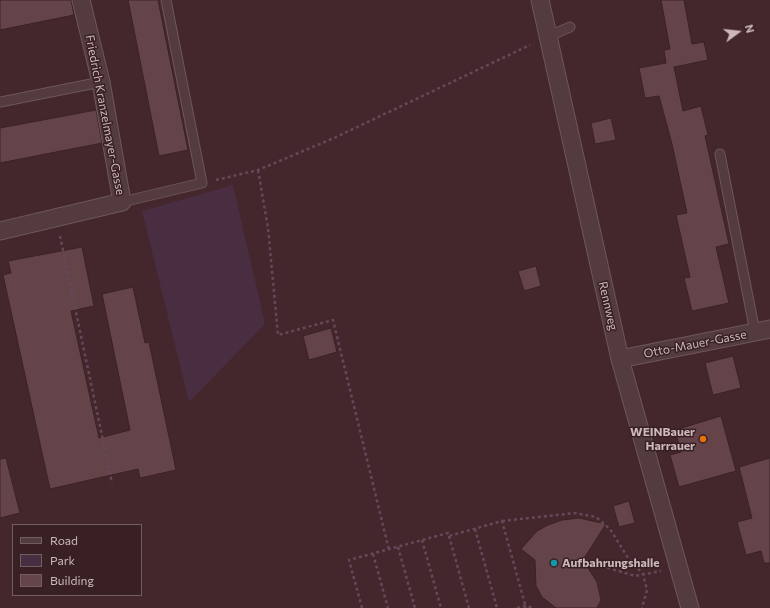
<!DOCTYPE html>
<html>
<head>
<meta charset="utf-8">
<style>
	body { margin:0 }
	#map { position:relative; width:770px; height:608px; overflow:hidden; background:#44272c; font-family:Commissioner,sans-serif }
	canvas { display:block }
	.legend { position:absolute; left:12px; top:524px; width:130px; height:72px; box-sizing:border-box; background:#392024; border:1px solid #745d60; margin:0; padding:5px 7px; list-style:none; font-size:12px; color:#cdb9bb }
	.legend li { display:flex; align-items:center; gap:8px; height:20px }
	.legend b { width:20px; border:1px solid #745d60 }
	.north { position:absolute; left:718px; top:12px; width:40px; height:40px; -webkit-text-stroke:3px #392024; paint-order:stroke; rotate:75deg; font-size:11px; font-weight:700; line-height:16px; text-align:center; color:#cdb9bb }
	.north::after { content:''; display:block; margin:auto; width:14px; height:18px; background:#cdb9bb; clip-path:polygon(50% 0,100% 100%,50% 72%,0 100%) }
</style>
</head>
<body>
<div id="map">
<canvas width="770" height="608"></canvas>
<ul class="legend">
<li><b style="height:5px;background:#533b3f"></b>Road</li>
<li><b style="height:11px;background:#492d41"></b>Park</li>
<li><b style="height:11px;background:#644449"></b>Building</li>
</ul>
<div class="north">N</div>
</div>
<script>
const ctx = document.querySelector('canvas').getContext('2d');
ctx.lineJoin = 'round';
function paint(path, color) { ctx.fillStyle = color; ctx.fill(path, 'evenodd'); }
const toPath = rows => new Path2D(rows.map(r => 'M' + r).join(''));
function trace(path, color, width, dash) { ctx.strokeStyle = color; ctx.lineWidth = width; ctx.lineCap = dash ? 'butt' : 'round'; ctx.setLineDash(dash || []); ctx.stroke(path); }
function write(font, color, halo, rows, align = 'center') {
  ctx.font = font + ' Commissioner,sans-serif'; ctx.lineWidth = 3; ctx.setLineDash([]); ctx.textBaseline = 'middle'; ctx.strokeStyle = halo; ctx.fillStyle = color; for (const [text, x, y, turn = 0] of rows) {
    ctx.save(); ctx.translate(x, y); ctx.rotate((+turn || 0) * Math.PI / 180); ctx.textAlign = isNaN(turn) ? turn : align; if (halo) ctx.strokeText(text, 0, 0); ctx.fillText(text, 0, 0); ctx.restore();
  }
}
paint(toPath([
	[233,185,265,324,189,402,142,211]
]), '#492d41');
const building = toPath([
	[0,0,71,0,74,15,0,30,0,0],
	[128,0,158,0,188,150,159,156,128,0],
	[661,0,684,0,692,44,704,42,708,60,674,67,683,111,701,106,708,135,705,136,729,244,716,247,729,303,692,311,684,278,690,277,676,215,687,213,672,144,659,96,645,98,639,68,666,63,664,50,670,49,661,0],
	[96,110,102,143,0,163,0,128,96,110],
	[611,118,616,140,595,144,591,123,611,118],
	[82,247,94,306,71,311,99,438,130,430,102,294,133,287,145,343,149,342,176,470,140,478,138,469,50,489,3,275,11,273,8,261,82,247],
	[536,266,541,286,524,291,518,271,536,266],
	[331,328,337,352,309,360,303,336,331,328],
	[733,356,741,388,713,395,705,363,733,356],
	[721,416,736,471,679,487,670,455,681,452,675,430,721,416],
	[6,458,20,513,0,518,0,459,6,458],
	[770,458,770,563,764,563,761,551,746,555,737,522,752,518,739,467,770,458],
	[629,501,635,523,619,527,613,506,629,501],
	[579,518,606,524,583,560,597,582,601,600,597,608,556,608,542,597,536,586,535,560,521,549,537,531,548,525,562,520,579,518]
]);
paint(building, '#644449');
trace(building, '#3b2226', 1);
const service = toPath([
	[547,37,570,27],
	[0,102,101,82],
	[720,154,755,332],
	[122,202,202,183,166,0]
]);
const minor = toPath([
	[540,0,620,359,690,608],
	[0,231,122,202,101,82,81,0],
	[620,359,770,329]
]);
trace(service, '#6e575a', 11);
trace(minor, '#6e575a', 19);
trace(toPath([
	[258,170,268,228,278,335,333,320,389,550],
	[216,180,258,170,334,138,530,45],
	[60,236,112,483],
	[502,521,575,513,596,517,610,529,628,558,643,574,647,590,642,608],
	[475,529,497,608],
	[449,536,469,608],
	[422,540,441,608],
	[398,547,415,608],
	[373,554,388,608],
	[573,557,635,576,661,571],
	[362,608,349,560,448,533,449,536,502,521,526,608],
	[517,608,525,606,534,608]
]), '#63495a', 2.5, [3, 3]);
trace(service, '#533b3f', 9);
trace(minor, '#533b3f', 17);
for (const [x, y, r, color] of [
	[703,439,4,"#e8710a"],
	[554,563,4,"#0f9aa8"]
]) { const dot = new Path2D(); dot.arc(x, y, r, 0, 2 * Math.PI); ctx.fillStyle = color; ctx.fill(dot); trace(dot, '#392024', 1.5); }
write('12px', '#cdb9bb', '#392024', [
	["Friedrich Kranzelmayer-Gasse",105,115,79],
	["Rennweg",608,306,77],
	["Otto-Mauer-Gasse",695,344,-11]
]);
write('bold 12px', '#cdb9bb', '#392024', [
	["WEINBauer",695,432],
	["Harrauer",695,446],
	["Aufbahrungshalle",562,563,"left"]
], 'right');
</script>
</body>
</html>
